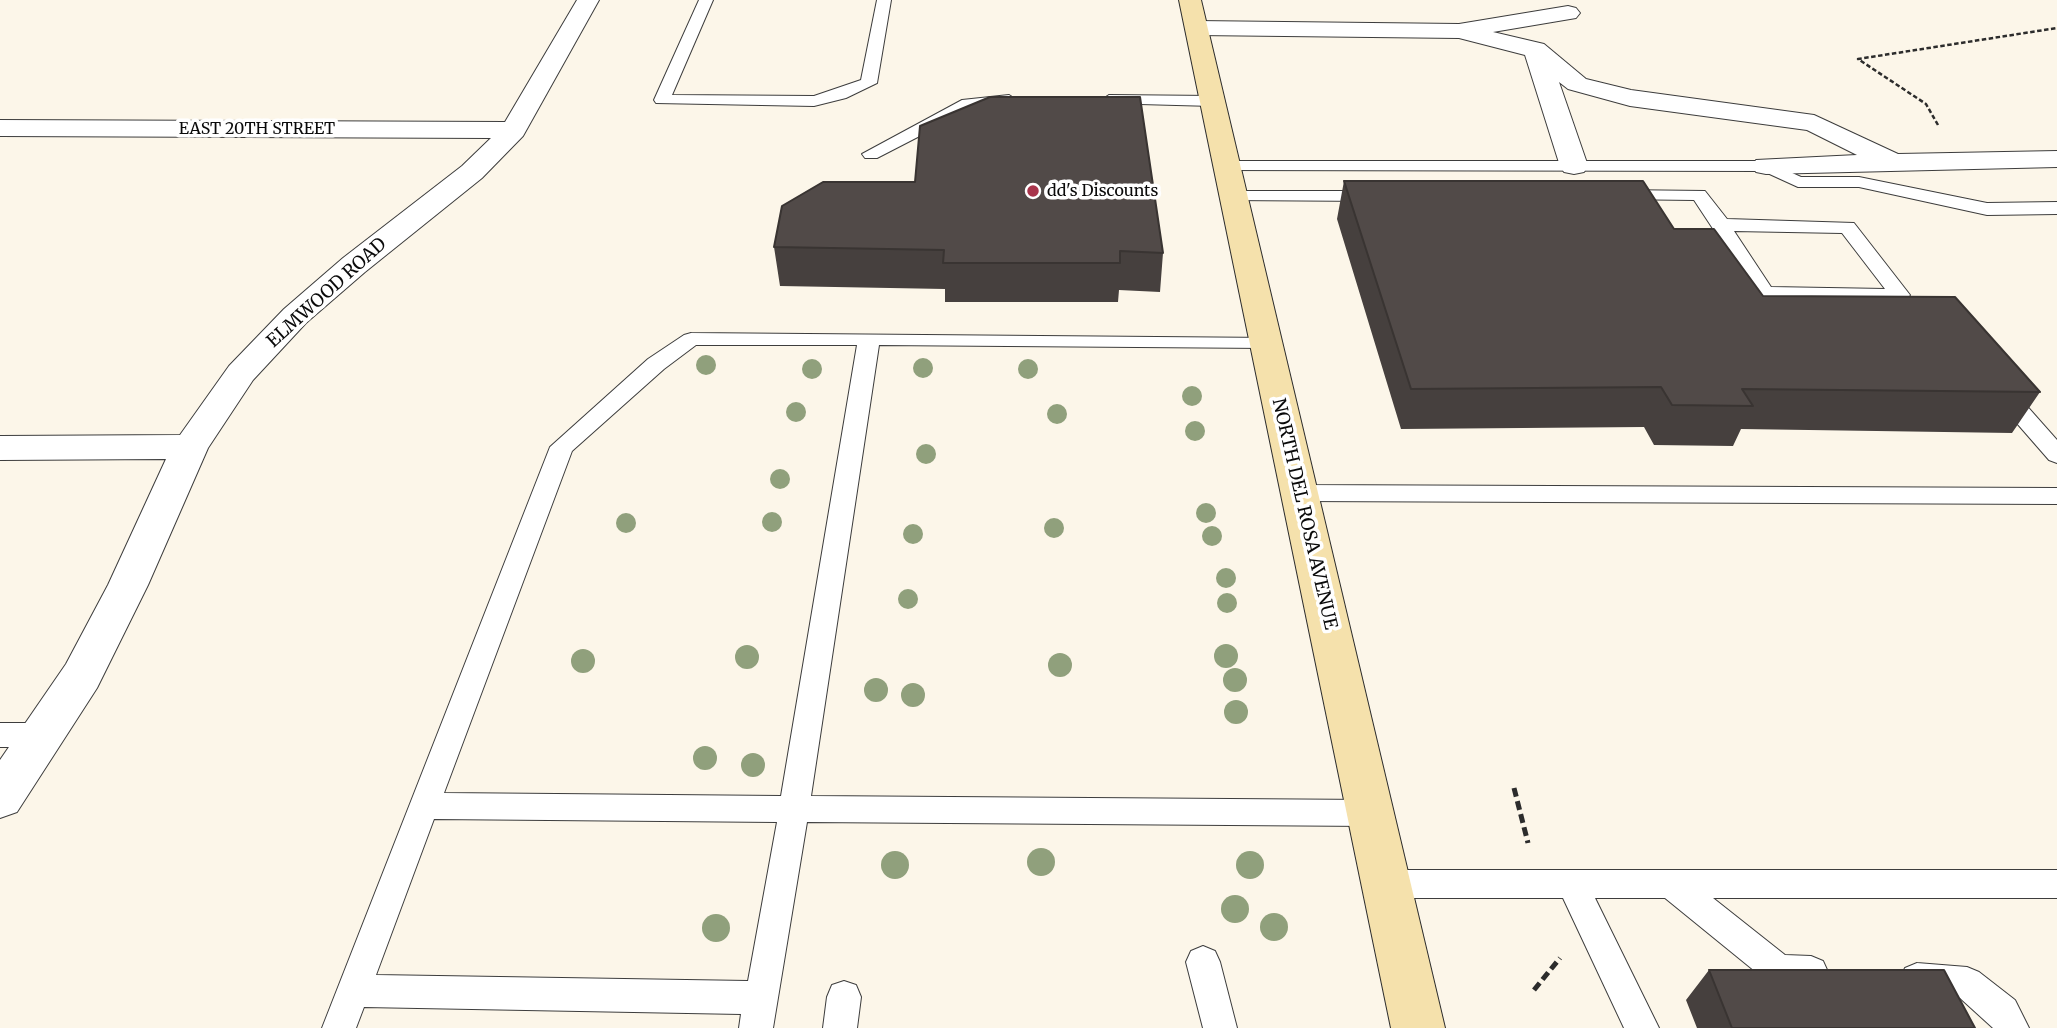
<!DOCTYPE html>
<html>
<head>
<meta charset="utf-8">
<style>
	body { margin:0 }
	canvas { display:block; background:#fcf6e9 }
</style>
</head>
<body>
<canvas width="2057" height="1028"></canvas>
<script>
const ctx = document.querySelector('canvas').getContext('2d');
ctx.lineJoin = 'round';
const toPath = rows => new Path2D(rows.map(r => 'M' + r).join(''));
function trace(path, color, width, dash) { ctx.strokeStyle = color; ctx.lineWidth = width; ctx.lineCap = dash ? 'butt' : 'round'; ctx.setLineDash(dash || []); ctx.stroke(path); }
function paint(path, color) { ctx.fillStyle = color; ctx.fill(path, 'evenodd'); }
function write(font, color, halo, rows, align = 'center') {
  ctx.font = font + ' Merriweather,serif'; ctx.lineWidth = 7; ctx.setLineDash([]); ctx.textBaseline = 'middle'; ctx.strokeStyle = halo; ctx.fillStyle = color; for (const [text, x, y, turn = 0] of rows) {
    ctx.save(); ctx.translate(x, y); ctx.rotate((+turn || 0) * Math.PI / 180); ctx.textAlign = isNaN(turn) ? turn : align; if (halo) ctx.strokeText(text, 0, 0); ctx.fillText(text, 0, 0); ctx.restore();
  }
}
const lane = toPath([
	[699,0,713,0,672,95,814,96,861,80,877,0,891,0,877,83,846,98,814,106,656,103,654,100,699,0],
	[1009,95,1017,100,1015,103,972,109,877,158,865,158,862,154,962,100,1009,95],
	[1109,95,1213,96,1221,101,1213,106,1103,103,1101,100,1109,95],
	[1227,161,1766,161,1801,177,1859,177,1987,203,2057,202,2057,214,1987,215,1859,187,1798,187,1763,171,1221,170,1218,166,1227,161],
	[1619,190,1705,191,1727,219,1854,223,1910,295,1907,299,1900,301,1758,297,1694,200,1613,199,1610,195,1619,190],
	[1734,231,1842,233,1885,289,1771,287,1734,231],
	[1234,191,1373,191,1382,196,1373,201,1228,200,1225,196,1228,192,1234,191],
	[691,333,1273,338,1277,342,1273,346,1266,348,879,345,811,796,1370,800,1381,804,1385,813,1381,822,1370,826,807,822,773,1028,739,1028,741,1014,364,1007,356,1028,322,1028,550,447,648,359,684,335,691,333],
	[696,345,857,345,781,796,444,793,572,451,664,369,696,345],
	[434,819,777,822,748,981,376,975,434,819],
	[2002,385,2010,387,2057,440,2057,463,2049,460,1994,397,1991,392,1994,387,2002,385],
	[1300,485,2057,488,2057,504,1300,501,1291,499,1288,493,1291,487,1300,485],
	[0,723,42,723,52,727,56,735,52,743,42,747,0,747,0,723],
	[1386,870,2057,870,2057,898,1713,898,1785,955,1811,956,1823,961,1828,972,1823,983,1811,988,1779,986,1767,981,1665,898,1595,898,1659,1028,1624,1028,1563,898,1386,898,1375,894,1370,884,1375,874,1386,870],
	[1203,946,1215,951,1220,962,1237,1028,1203,1028,1186,962,1191,951,1203,946],
	[1917,963,1967,967,1979,972,2015,1000,2029,1028,1993,1028,1960,998,1917,995,1905,990,1900,979,1905,968,1917,963],
	[844,981,856,985,861,997,857,1028,823,1028,827,997,832,985,844,981]
]);
const street = toPath([
	[577,0,599,0,523,136,482,178,365,272,306,323,253,380,208,448,148,585,97,688,17,812,0,818,0,760,66,664,108,585,166,459,0,460,0,436,180,435,229,366,284,309,343,258,462,166,491,138,0,136,0,120,505,122,577,0],
	[1568,6,1576,8,1580,13,1576,18,1493,32,1544,44,1586,79,1631,90,1814,115,1898,154,2057,151,2057,167,1766,174,1756,172,1752,166,1756,160,1857,155,1807,130,1630,106,1568,89,1559,82,1588,166,1584,172,1574,174,1564,172,1560,166,1525,55,1459,38,1197,35,1189,33,1185,28,1189,23,1197,21,1459,24,1568,6]
]);
const secondary = toPath([
	[1179,0,1201,0,1445,1028,1391,1028,1179,0]
]);
trace(lane, '#3d3d3d', 2);
trace(street, '#3d3d3d', 2);
trace(secondary, '#2c2c2c', 2);
trace(toPath([
	[1938,125,1926,104,1858,59,2057,28]
]), '#2c2c2c', 2.5, [4.5, 2.5]);
trace(toPath([
	[1514,788,1528,843],
	[1534,990,1560,958]
]), '#2c2c2c', 5, [9, 4.5]);
paint(lane, '#fff');
paint(street, '#fff');
paint(secondary, '#f5e1ac');
ctx.fillStyle = '#90a07c';
for (const [x, y, r] of [
	[706,365,10],
	[923,368,10],
	[812,369,10],
	[1028,369,10],
	[1192,396,10],
	[796,412,10],
	[1057,414,10],
	[1195,431,10],
	[926,454,10],
	[780,479,10],
	[1206,513,10],
	[772,522,10],
	[626,523,10],
	[1054,528,10],
	[913,534,10],
	[1212,536,10],
	[1226,578,10],
	[908,599,10],
	[1227,603,10],
	[1226,656,12],
	[747,657,12],
	[583,661,12],
	[1060,665,12],
	[1235,680,12],
	[876,690,12],
	[913,695,12],
	[1236,712,12],
	[705,758,12],
	[753,765,12],
	[1041,862,14],
	[895,865,14],
	[1250,865,14],
	[1235,909,14],
	[1274,927,14],
	[716,928,14]
]) { ctx.beginPath(); ctx.arc(x, y, r, 0, 2 * Math.PI); ctx.fill(); }
paint(toPath([
	[1344,181,1674,229,1763,296,2040,392,2012,433,1741,429,1733,446,1654,445,1644,427,1401,429,1337,219],
	[915,182,1163,253,1160,292,1119,290,1118,302,945,302,945,289,780,286,774,247],
	[1709,970,1975,1028,1697,1028,1686,1000]
]), '#46403e');
const building = toPath([
	[990,97,1140,97,1163,253,1120,251,1120,263,943,263,944,250,774,247,782,206,823,182,915,182,920,126,990,97],
	[1344,181,1643,181,1674,229,1714,229,1763,296,1955,297,2040,392,1742,389,1753,406,1672,405,1661,387,1411,389,1344,181],
	[1709,970,1944,970,1975,1028,1732,1028,1709,970]
]);
paint(building, '#514a48');
trace(building, '#393432', 2);
for (const [x, y, r, color] of [
	[1033,191,7,"#a8344b"]
]) { const dot = new Path2D(); dot.arc(x, y, r, 0, 2 * Math.PI); ctx.fillStyle = color; ctx.fill(dot); trace(dot, '#fff', 2.5); }
write('16px', '#0a0a0a', '#fff', [
	["EAST 20TH STREET",257,129]
]);
write('16px', '#0a0a0a', '#fff', [
	["dd's Discounts",1047,191]
], 'left');
write('18px', '#0a0a0a', '#fff', [
	["ELMWOOD ROAD",327,293,-42],
	["NORTH DEL ROSA AVENUE",1304,514,77]
]);
</script>
</body>
</html>
